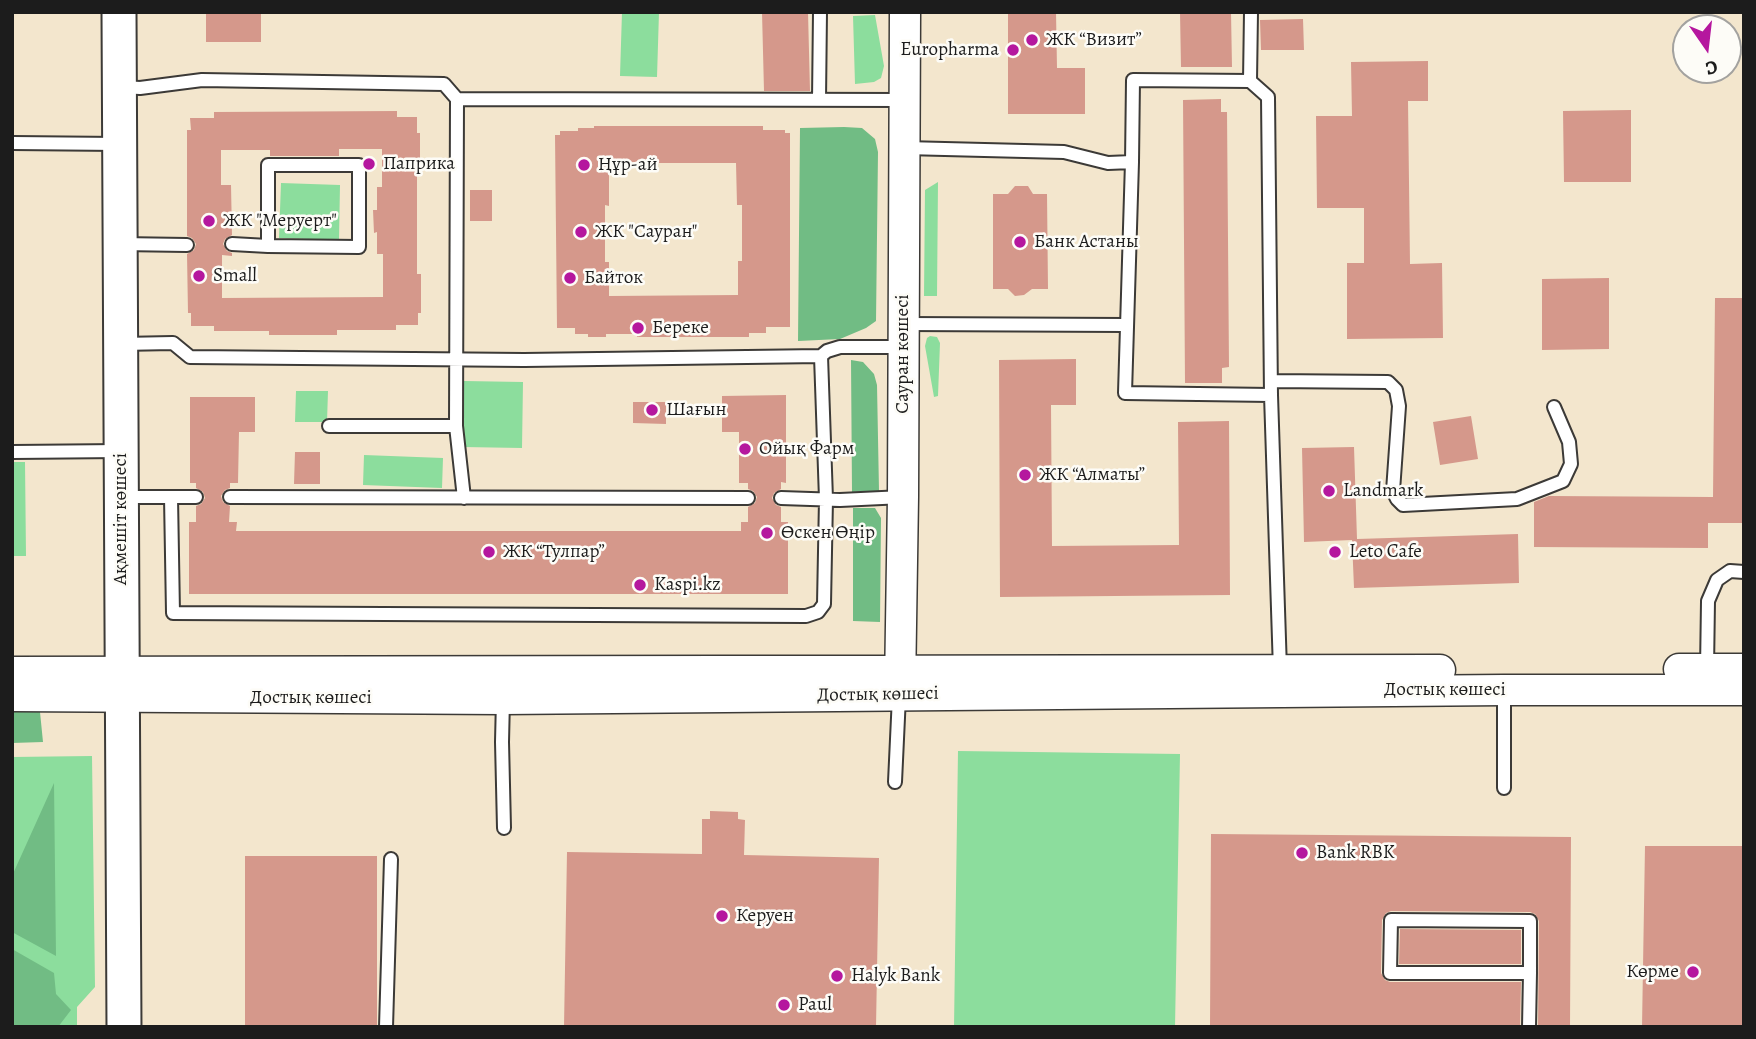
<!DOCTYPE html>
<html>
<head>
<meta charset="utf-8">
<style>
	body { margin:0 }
	#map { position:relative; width:1756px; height:1039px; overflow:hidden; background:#f3e6cd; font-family:Alegreya,serif }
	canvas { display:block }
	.frame { position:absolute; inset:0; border:14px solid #1c1c1c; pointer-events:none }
	.north { position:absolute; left:1672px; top:14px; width:70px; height:70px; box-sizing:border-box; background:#fdfcf7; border:2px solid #a3a29f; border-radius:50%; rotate:166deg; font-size:19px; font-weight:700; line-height:28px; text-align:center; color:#1c1c1c }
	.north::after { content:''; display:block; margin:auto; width:24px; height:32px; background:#b5179e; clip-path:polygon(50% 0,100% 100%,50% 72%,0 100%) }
</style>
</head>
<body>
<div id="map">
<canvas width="1756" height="1039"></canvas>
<div class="frame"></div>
<div class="north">С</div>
</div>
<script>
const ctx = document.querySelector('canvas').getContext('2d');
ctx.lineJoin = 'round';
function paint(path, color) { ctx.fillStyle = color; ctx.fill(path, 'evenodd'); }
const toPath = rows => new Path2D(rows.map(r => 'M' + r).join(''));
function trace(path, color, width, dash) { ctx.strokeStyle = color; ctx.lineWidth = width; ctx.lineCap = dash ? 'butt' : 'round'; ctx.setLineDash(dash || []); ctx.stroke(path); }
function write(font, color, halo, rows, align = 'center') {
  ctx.font = font + ' Alegreya,serif'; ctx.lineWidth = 5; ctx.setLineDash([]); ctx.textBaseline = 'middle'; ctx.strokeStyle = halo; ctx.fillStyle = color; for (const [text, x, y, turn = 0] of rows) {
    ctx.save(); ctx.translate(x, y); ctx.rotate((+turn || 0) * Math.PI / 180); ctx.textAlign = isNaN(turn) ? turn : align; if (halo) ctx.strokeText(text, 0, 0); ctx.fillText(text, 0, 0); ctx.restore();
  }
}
paint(toPath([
	[622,12,659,12,657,77,620,76],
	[875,15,884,66,881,78,874,82,855,84,853,16],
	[938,182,937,296,924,296,925,190],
	[281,183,340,185,339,240,279,238],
	[930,336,937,337,940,343,938,396,934,397,925,346,927,338],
	[464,381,523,382,522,448,463,447],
	[296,391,328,391,327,422,295,422],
	[364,455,443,458,442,488,363,485],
	[12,462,25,462,26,556,12,556],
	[958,751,1180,754,1175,1027,954,1027],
	[92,756,95,987,77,1007,77,1027,12,1027,12,757]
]), '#8cdd9d');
paint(toPath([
	[844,127,862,128,875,139,878,152,876,321,866,328,840,339,798,341,800,128],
	[851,360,863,362,874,374,877,385,879,491,852,492],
	[853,508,875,508,881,518,880,622,853,621],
	[12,712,40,712,43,742,12,743],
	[54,783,56,956,12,932,12,876],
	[12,949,54,973,56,994,71,1010,58,1027,12,1027]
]), '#71bc84');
paint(toPath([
	[206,12,261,12,261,42,206,42],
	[762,12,808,12,810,91,764,91],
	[1008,12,1056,12,1057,68,1085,68,1085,114,1008,114],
	[1180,12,1231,12,1232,67,1181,67],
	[1303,19,1304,50,1261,50,1260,20],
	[1428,61,1428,101,1408,101,1410,264,1442,263,1443,338,1347,339,1347,263,1364,263,1364,208,1317,208,1316,116,1352,116,1351,62],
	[1221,99,1221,112,1227,112,1229,367,1222,368,1222,383,1185,383,1183,100],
	[1631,110,1631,182,1564,182,1563,111],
	[397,111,397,117,417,117,417,133,420,133,420,172,417,172,417,274,421,274,421,313,418,313,418,325,396,325,396,330,337,330,337,335,269,335,269,331,214,331,214,326,191,326,191,313,188,313,187,254,194,250,196,244,192,238,187,236,187,130,191,130,190,118,214,118,214,112],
	[339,149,382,149,382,187,377,187,377,210,373,210,374,233,377,232,377,254,383,254,383,297,222,298,222,255,232,256,232,253,227,251,223,244,225,239,232,235,231,185,221,185,221,150,270,150,270,156,339,156],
	[594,126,763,126,763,130,785,130,785,133,790,133,790,327,766,327,766,333,749,333,749,337,637,337,637,334,606,334,606,337,588,337,588,334,575,334,575,328,557,328,555,135,560,135,560,131,578,131,578,128,594,128],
	[609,163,736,163,737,205,742,205,742,261,738,261,738,295,609,296,609,262,605,262,605,205,609,206],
	[1015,186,1028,186,1033,194,1047,194,1048,289,1032,289,1024,295,1015,296,1008,289,993,289,993,194,1008,194],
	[470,190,492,190,492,221,470,221],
	[1609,278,1609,349,1542,350,1542,279],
	[1715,298,1744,298,1744,523,1708,523,1708,548,1534,547,1534,502,1549,496,1713,497],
	[1076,359,1076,405,1051,405,1052,546,1179,545,1178,422,1229,421,1230,595,1000,597,999,360],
	[786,395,786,483,781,482,781,489,774,493,772,498,776,505,781,507,781,522,788,522,788,594,189,594,189,522,196,522,196,506,201,504,205,498,203,492,196,488,196,483,190,483,190,397,255,397,255,432,239,432,238,483,230,483,230,488,225,490,221,496,223,502,230,506,229,522,237,522,236,531,741,531,741,522,748,522,748,507,755,503,757,497,753,491,748,489,748,483,739,483,739,432,722,432,722,396],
	[633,402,666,402,666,424,633,423],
	[1471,416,1478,459,1440,465,1433,422],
	[1354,447,1357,539,1518,534,1519,583,1354,588,1352,540,1304,542,1302,448],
	[295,452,320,452,320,484,294,484],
	[710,811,738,812,738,819,745,820,744,855,879,858,876,1027,564,1027,567,852,702,854,702,819,710,819],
	[1211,834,1571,837,1570,1027,1538,1027,1539,921,1535,914,1530,912,1391,911,1386,913,1382,920,1381,973,1385,980,1390,982,1521,982,1520,1027,1210,1027],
	[1645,846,1744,846,1744,1027,1642,1027],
	[245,856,377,856,377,1027,245,1027],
	[1400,929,1521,930,1521,964,1399,964]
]), '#d5988b');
const service = toPath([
	[1251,12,1250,81,1268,97,1271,395,1280,670],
	[122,87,140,88,202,80,444,84,457,99],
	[819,100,820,12],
	[12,143,119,144],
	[905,148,1064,152,1108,163,1132,162,1133,80,1250,81],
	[1132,162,1125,393,1271,395],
	[120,244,187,245],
	[232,244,268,246,359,247,359,165,268,165,268,246],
	[904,324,1126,325],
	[121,344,173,343,190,357,524,360,821,356,827,351,840,347,903,347],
	[1271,381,1388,382,1396,390,1399,406,1393,491,1397,499,1403,505,1517,499,1563,481,1571,464,1569,442,1554,407],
	[329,426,456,426,457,99,904,100],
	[456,426,464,498],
	[12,452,121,451],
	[123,497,196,497],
	[171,497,173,613,806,616,818,612,824,604,826,499,821,356],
	[230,497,748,498],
	[781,498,840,500,903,497],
	[1707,669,1708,601,1717,580,1730,571,1744,572],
	[503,699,502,742,504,828],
	[895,782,899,696],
	[1504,788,1504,690],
	[386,1027,391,859],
	[1529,1027,1530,973,1530,921,1391,920,1390,973,1530,973]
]);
const tertiary = toPath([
	[1679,669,1744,669],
	[12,672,1440,670],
	[900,688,903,497,905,12],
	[12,696,503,699,1504,690,1744,690]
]);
const secondary = toPath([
	[119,12,124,1027]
]);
trace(service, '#3c3a37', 16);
trace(tertiary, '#3c3a37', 33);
trace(secondary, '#3c3a37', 37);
trace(service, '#fff', 12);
trace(tertiary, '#fff', 30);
trace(secondary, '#fff', 33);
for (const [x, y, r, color] of [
	[1032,40,7,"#b5179e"],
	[1013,50,7,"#b5179e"],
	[369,164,7,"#b5179e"],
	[584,165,7,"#b5179e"],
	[209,221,7,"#b5179e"],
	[581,232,7,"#b5179e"],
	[1020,242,7,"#b5179e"],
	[199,276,7,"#b5179e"],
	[570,278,7,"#b5179e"],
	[638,328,7,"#b5179e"],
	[652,410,7,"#b5179e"],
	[745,449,7,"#b5179e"],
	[1025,475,7,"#b5179e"],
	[1329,491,7,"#b5179e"],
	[767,533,7,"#b5179e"],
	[489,552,7,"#b5179e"],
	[1335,552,7,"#b5179e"],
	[640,585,7,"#b5179e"],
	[1302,853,7,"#b5179e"],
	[722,916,7,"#b5179e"],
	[1693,972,7,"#b5179e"],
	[837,976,7,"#b5179e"],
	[784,1005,7,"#b5179e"]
]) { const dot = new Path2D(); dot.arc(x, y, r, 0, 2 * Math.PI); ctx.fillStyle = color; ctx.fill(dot); trace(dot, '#fdfcf7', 2.5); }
write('19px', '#1c1c1c', '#fdfcf7', [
	["ЖК “Визит”",1046,40],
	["Europharma",999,50,"right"],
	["Паприка",383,164],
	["Ңұр-ай",598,165],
	["ЖК \"Меруерт\"",223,221],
	["ЖК \"Сауран\"",595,232],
	["Банк Астаны",1034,242],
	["Small",213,276],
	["Байток",584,278],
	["Береке",652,328],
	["Шағын",666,410],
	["Ойық Фарм",759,449],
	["ЖК “Алматы”",1039,475],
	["Landmark",1343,491],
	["Өскен Өңір",781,533],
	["ЖК “Тулпар”",503,552],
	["Leto Cafe",1349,552],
	["Kaspi.kz",654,585],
	["Bank RBK",1316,853],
	["Керуен",736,916],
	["Көрме",1679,972,"right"],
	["Halyk Bank",851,976],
	["Paul",798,1005]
], 'left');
write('19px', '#1c1c1c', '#fdfcf7', [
	["Сауран көшесі",903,354,-90],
	["Ақмешіт көшесі",121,519,-90],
	["Достық көшесі",1445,690],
	["Достық көшесі",878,695,-1],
	["Достық көшесі",311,698]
]);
</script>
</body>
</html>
